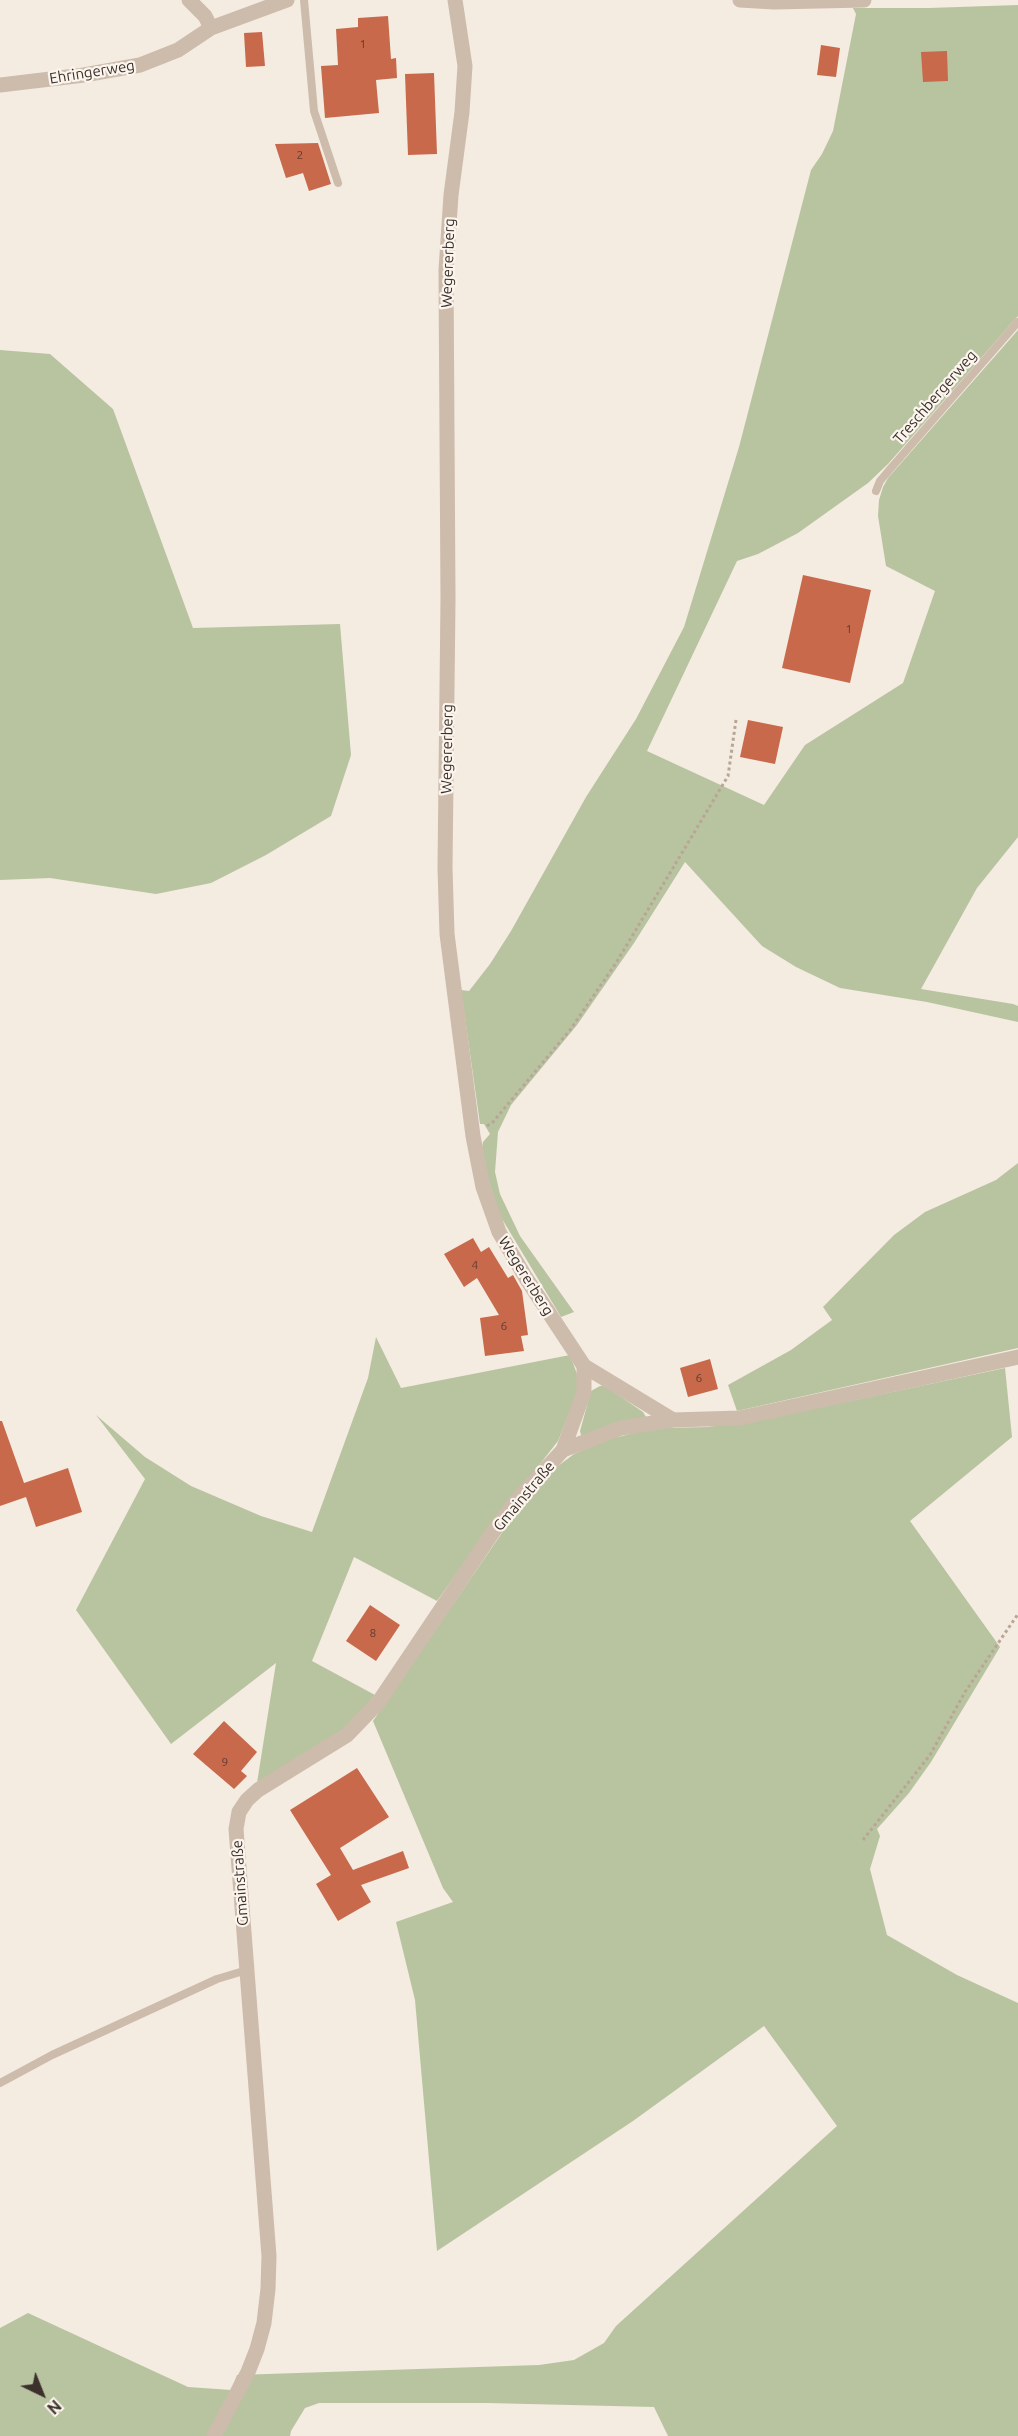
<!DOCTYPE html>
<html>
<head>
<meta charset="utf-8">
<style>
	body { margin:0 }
	#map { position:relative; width:1018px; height:2436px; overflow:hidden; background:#f4ebe1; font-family:Ubuntu,sans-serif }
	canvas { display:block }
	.north { position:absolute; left:12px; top:2364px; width:60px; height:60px; -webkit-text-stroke:4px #fbf5ee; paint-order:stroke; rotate:137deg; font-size:16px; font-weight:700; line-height:24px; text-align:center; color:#3b302b }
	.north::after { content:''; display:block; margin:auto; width:21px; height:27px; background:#3b302b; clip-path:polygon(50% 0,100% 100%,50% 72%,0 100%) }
</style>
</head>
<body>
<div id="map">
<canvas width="1018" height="2436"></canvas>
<div class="north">N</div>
</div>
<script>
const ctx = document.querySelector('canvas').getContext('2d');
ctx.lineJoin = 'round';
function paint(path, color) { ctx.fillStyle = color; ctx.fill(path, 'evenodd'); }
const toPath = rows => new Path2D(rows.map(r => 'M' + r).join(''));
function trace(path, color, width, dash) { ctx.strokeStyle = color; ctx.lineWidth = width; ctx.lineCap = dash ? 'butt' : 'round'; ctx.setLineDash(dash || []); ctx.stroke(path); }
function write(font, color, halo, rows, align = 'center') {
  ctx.font = font + ' Ubuntu,sans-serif'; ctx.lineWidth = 4.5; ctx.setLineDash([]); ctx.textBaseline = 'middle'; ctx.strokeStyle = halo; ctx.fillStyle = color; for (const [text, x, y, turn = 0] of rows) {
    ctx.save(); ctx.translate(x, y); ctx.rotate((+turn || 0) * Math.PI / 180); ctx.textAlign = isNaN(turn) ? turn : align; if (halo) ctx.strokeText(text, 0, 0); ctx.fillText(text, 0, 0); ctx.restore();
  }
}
paint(toPath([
	[1018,5,1018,316,888,464,868,483,798,533,758,554,737,561,647,751,764,805,805,745,903,683,935,591,886,566,878,516,879,500,883,487,888,478,1018,330,1018,837,977,888,921,989,1013,1004,1018,1006,1018,1022,927,1002,840,988,796,967,762,946,685,862,634,943,577,1025,511,1105,498,1132,495,1172,500,1194,520,1236,574,1312,561,1317,499,1214,481,1155,483,1142,490,1134,484,1124,480,1124,461,990,469,991,490,964,511,931,586,797,636,719,684,627,739,447,811,170,822,154,833,131,856,14,853,8,929,8],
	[0,350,50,354,113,409,193,628,340,624,351,755,331,816,266,855,211,883,156,894,50,878,0,880],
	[1018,1163,1018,1348,737,1411,728,1385,791,1350,832,1320,823,1307,894,1235,925,1212,996,1180],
	[376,1337,401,1388,570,1355,577,1374,577,1393,558,1441,476,1546,437,1601,354,1557,312,1661,375,1695,347,1728,257,1783,276,1663,171,1744,76,1610,145,1479,96,1415,145,1457,191,1486,261,1516,312,1532,368,1378],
	[1005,1368,1012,1437,910,1521,1000,1647,931,1762,909,1793,877,1829,880,1836,870,1869,887,1935,957,1975,1018,2003,1018,2436,668,2436,654,2407,487,2403,319,2403,305,2408,291,2431,290,2436,0,2436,0,2328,28,2313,188,2387,231,2390,237,2375,539,2365,574,2360,604,2343,616,2326,837,2126,764,2026,633,2121,437,2251,415,2000,396,1922,453,1902,443,1888,373,1721,517,1511,550,1472,574,1454,606,1440,642,1431,664,1428,707,1427,761,1420],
	[600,1386,605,1386,643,1412,646,1417,584,1436,581,1435,580,1431,591,1391]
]), '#b8c4a0');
paint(toPath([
	[388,16,391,59,396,58,397,78,376,80,379,113,325,118,321,66,338,65,336,29,358,27,358,18],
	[262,32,265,66,246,67,244,33],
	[821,45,840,48,836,77,817,75],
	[947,51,948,81,923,82,921,52],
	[434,73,437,154,408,155,405,74],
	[318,143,331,184,309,191,303,173,286,178,275,144],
	[803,575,871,590,850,683,782,668],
	[748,720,783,727,775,764,740,757],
	[473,1238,481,1252,489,1247,508,1278,513,1275,522,1291,528,1335,521,1336,524,1351,485,1356,480,1318,499,1315,477,1278,464,1287,444,1254],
	[710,1359,718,1389,688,1397,680,1368],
	[0,1421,2,1421,24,1483,68,1468,82,1512,36,1527,26,1497,0,1506],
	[370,1605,400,1625,376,1661,346,1641],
	[224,1721,257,1752,241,1771,247,1776,234,1789,193,1754],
	[357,1768,389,1817,340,1848,353,1870,403,1851,409,1868,361,1885,371,1902,338,1921,316,1884,331,1875,290,1810]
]), '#c8694b');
trace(toPath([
	[487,1126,493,1122,570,1030,616,963,728,776,736,720],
	[863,1840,930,1755,965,1692,1018,1614]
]), '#b9a596', 3, [3, 3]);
trace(toPath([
	[304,0,314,111,338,183],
	[876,491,880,481,891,468,1018,322],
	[0,2083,52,2055,217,1979,247,1970]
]), '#cdbbac', 8);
trace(toPath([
	[189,0,205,16,211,28],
	[455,0,465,66,462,112,451,195,446,270,448,599,445,868,447,934,473,1136,483,1187,499,1232,526,1278,584,1366,673,1420],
	[740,0,774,2,864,0],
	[0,85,84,75,140,65,178,50,211,28,287,0],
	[563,1450,621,1428,673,1420,740,1418,1018,1357],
	[214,2436,248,2372,257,2349,264,2323,268,2289,269,2256,236,1829,239,1812,247,1800,258,1790,347,1735,378,1703,493,1532,516,1501,563,1450,584,1392,584,1366]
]), '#cdbbac', 15);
write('12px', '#5e3e33', null, [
	["1",363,44],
	["2",300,155],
	["1",849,629],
	["4",475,1265],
	["6",504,1326],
	["6",699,1378],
	["8",373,1633],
	["9",225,1762]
]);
write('15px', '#3b302b', '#fbf5ee', [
	["Ehringerweg",92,72,-9],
	["Wegererberg",448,263,-88],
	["Treschbergerweg",935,397,-49],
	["Wegererberg",447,749,-89],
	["Wegererberg",526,1276,58],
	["Gmainstraße",524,1496,-50],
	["Gmainstraße",240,1883,-94]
]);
</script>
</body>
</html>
